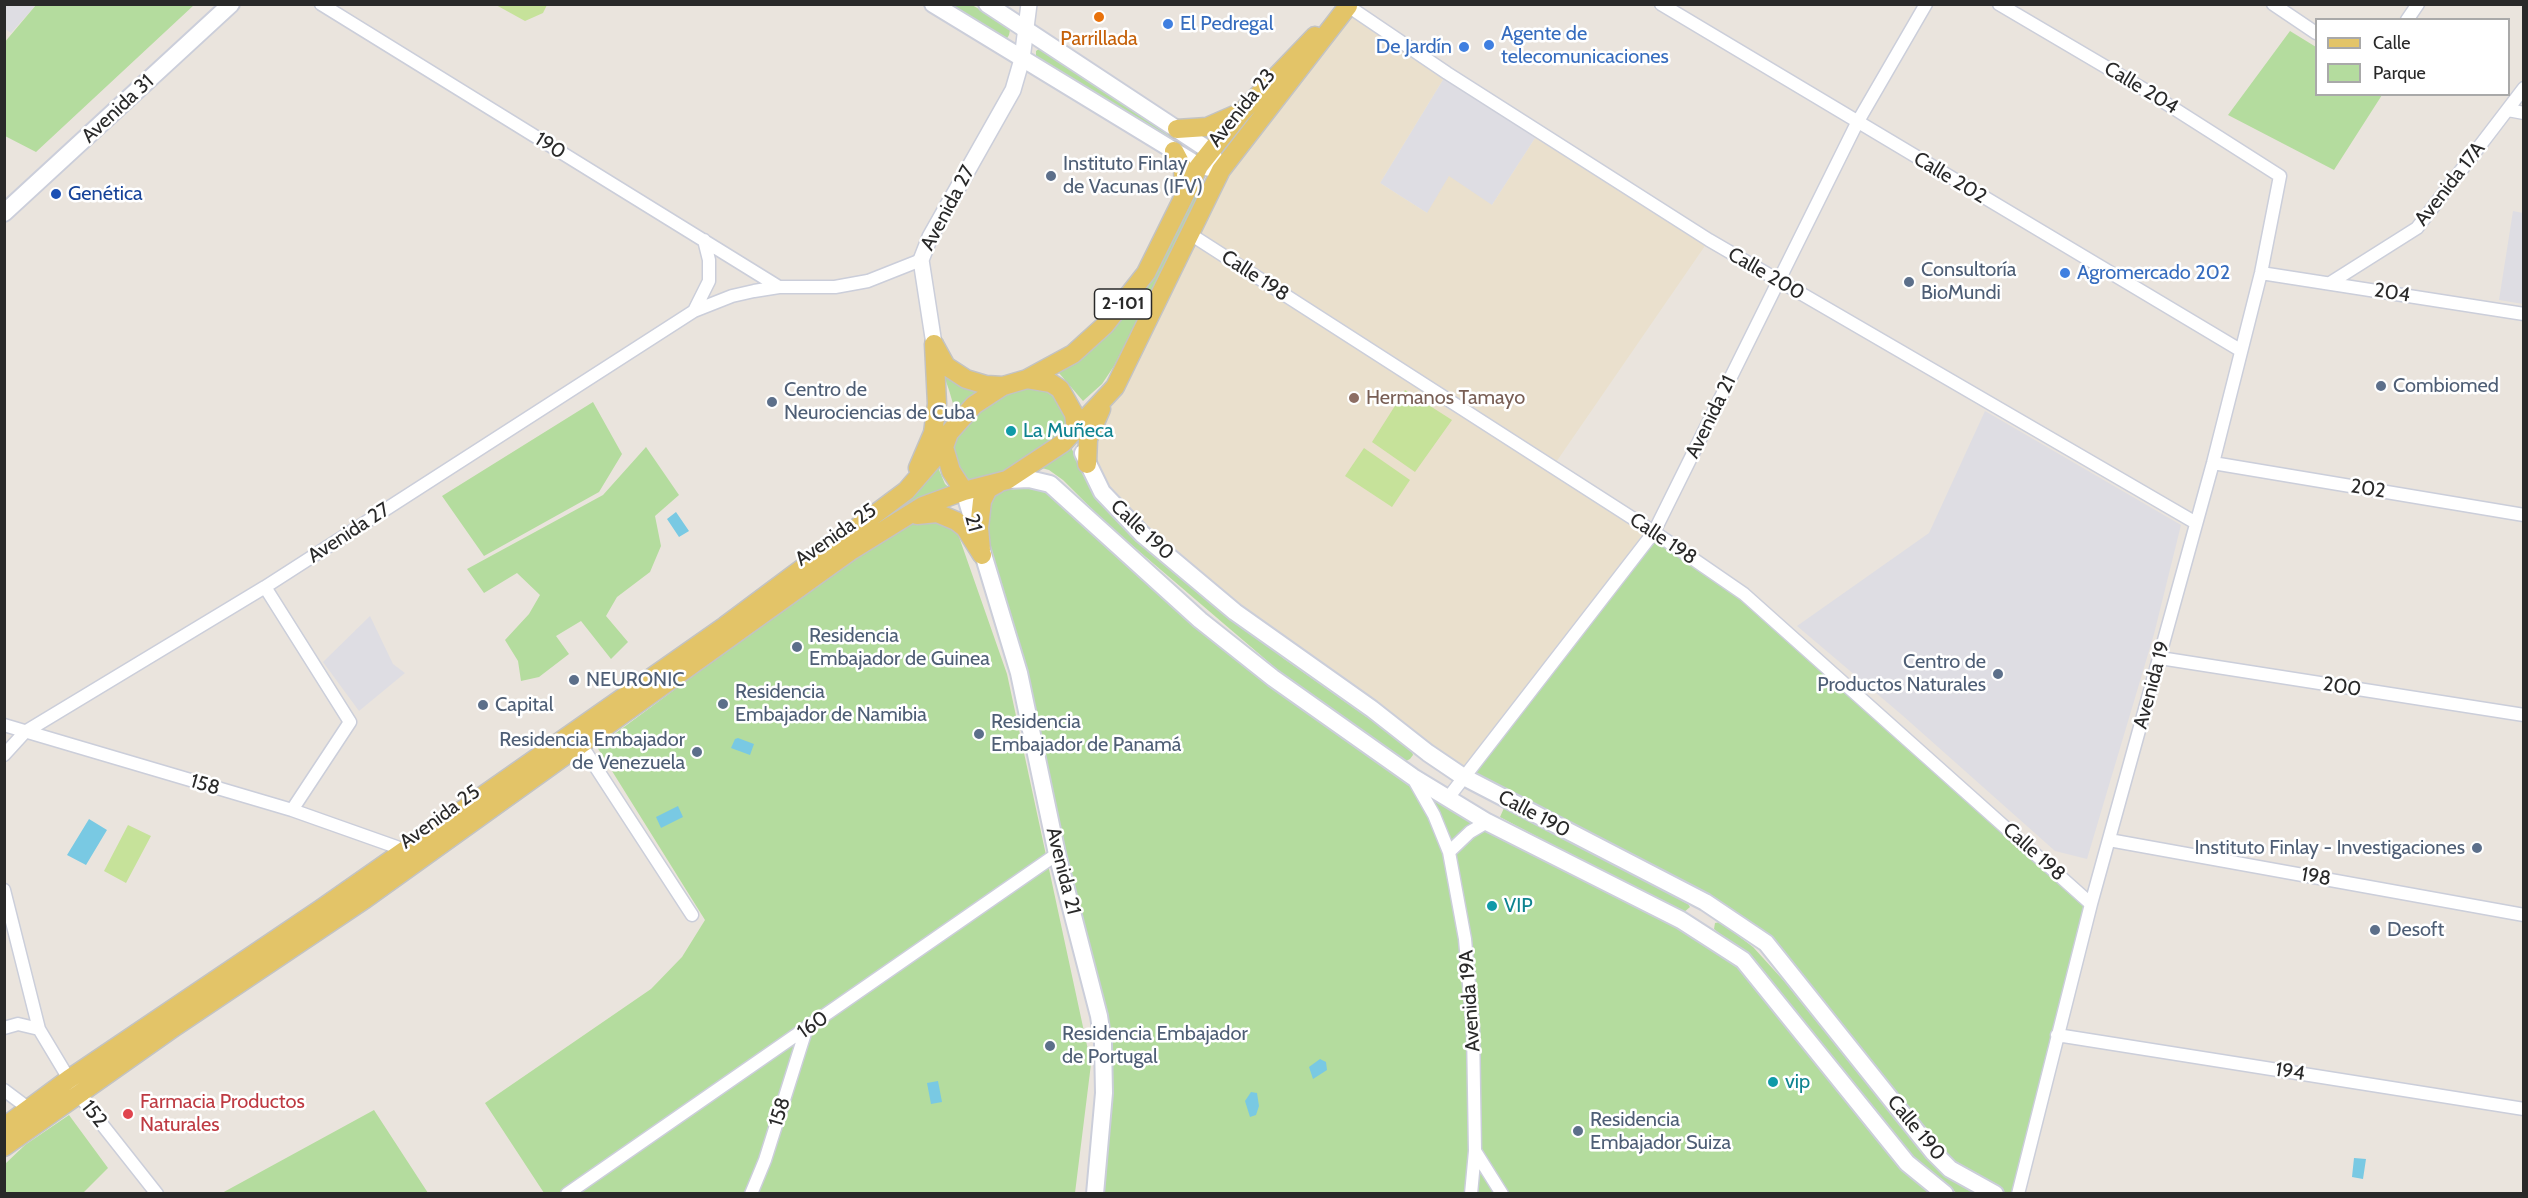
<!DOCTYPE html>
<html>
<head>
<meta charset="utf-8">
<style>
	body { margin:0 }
	#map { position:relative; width:2528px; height:1198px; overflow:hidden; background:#eae4dd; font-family:Cabin,sans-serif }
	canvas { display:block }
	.frame { position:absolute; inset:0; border:6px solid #292929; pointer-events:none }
	.legend { position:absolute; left:2315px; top:18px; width:195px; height:78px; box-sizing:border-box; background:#fff; border:2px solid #a9a9a9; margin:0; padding:8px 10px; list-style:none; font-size:18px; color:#292929 }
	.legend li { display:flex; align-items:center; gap:12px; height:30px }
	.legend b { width:30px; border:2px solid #a9a9a9 }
</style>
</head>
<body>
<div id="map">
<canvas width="2528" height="1198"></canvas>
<div class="frame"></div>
<ul class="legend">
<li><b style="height:8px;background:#e3c468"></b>Calle</li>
<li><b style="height:16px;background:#b4dc9e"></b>Parque</li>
</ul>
</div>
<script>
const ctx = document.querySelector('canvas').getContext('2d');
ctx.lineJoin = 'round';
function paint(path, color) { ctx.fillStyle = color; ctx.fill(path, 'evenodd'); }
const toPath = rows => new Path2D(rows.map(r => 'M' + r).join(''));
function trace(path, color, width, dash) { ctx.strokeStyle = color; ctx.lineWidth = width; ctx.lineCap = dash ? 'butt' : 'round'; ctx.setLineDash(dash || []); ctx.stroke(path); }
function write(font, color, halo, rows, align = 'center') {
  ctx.font = font + ' Cabin,sans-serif'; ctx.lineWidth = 5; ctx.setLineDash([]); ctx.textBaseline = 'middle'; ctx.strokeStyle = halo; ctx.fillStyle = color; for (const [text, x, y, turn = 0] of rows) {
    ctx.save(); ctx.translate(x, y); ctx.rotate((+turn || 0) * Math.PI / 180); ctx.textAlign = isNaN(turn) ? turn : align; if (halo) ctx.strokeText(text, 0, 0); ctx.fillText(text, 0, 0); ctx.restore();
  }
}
paint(toPath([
	[5,5,36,5,11,33,5,29],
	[1447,73,1539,132,1492,205,1427,213,1380,183],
	[2513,211,2523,213,2523,304,2499,300],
	[1985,411,2181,525,2154,634,2087,859,2055,851,1902,715,1797,626,1929,533],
	[370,616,393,664,405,673,359,711,323,662]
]), '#dedde3');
paint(toPath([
	[1348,6,1447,73,1380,183,1427,213,1449,176,1492,205,1539,132,1709,240,1552,468,1654,532,1462,776,1235,612,1102,492,1088,439,1221,170]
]), '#eae0cd');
paint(toPath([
	[36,5,36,4,194,5,36,152,5,136,4,43],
	[944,5,972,5,1005,24,1010,30,1009,35,1006,40],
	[2290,31,2316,47,2316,94,2382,95,2334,170,2228,115],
	[1043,46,1196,148,1195,152,1192,155,1036,58,1036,51],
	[1198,181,1203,181,1206,186,1114,366,1102,384,1083,401,1059,373,1074,362],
	[942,370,981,391,956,414,949,390],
	[1015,388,1040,388,1060,401,1066,418,1063,431,1056,440,1017,466,991,479,976,481,965,478,952,456,953,442,965,424,987,402],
	[593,402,622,454,599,492,484,556,442,496],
	[1070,445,1094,496,1140,540,1283,658,1411,748,1413,755,1410,759,1404,762,1292,682,1106,523,1063,480,1049,470,1038,467],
	[646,447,679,495,655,516,661,546,650,572,617,597,606,616,628,642,611,659,581,621,556,636,569,654,539,677,521,681,518,661,505,640,529,614,540,595,517,573,484,593,467,569,603,495],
	[937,465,945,484,951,489,927,496,875,522],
	[1050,484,1200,620,1413,777,1743,960,1907,1163,1945,1193,1095,1193,1103,1043,982,555,988,489],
	[925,520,945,523,958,534,1007,674,1091,1064,1075,1193,544,1193,485,1103,651,989,682,957,705,920,597,747,877,540,908,522],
	[1654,532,1744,594,2091,904,2018,1193,1995,1193,1950,1169,1766,943,1462,776],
	[1504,808,1509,808,1688,904,1690,907,1683,913,1677,911,1500,817],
	[1720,922,1753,947,1784,981,1903,1129,1934,1162,1955,1181,1978,1193,1957,1193,1928,1172,1895,1137,1813,1032,1751,959,1714,929,1715,923],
	[374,1110,428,1193,222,1193],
	[69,1115,108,1168,83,1193,5,1193,5,1164,25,1145]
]), '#b4dc9e');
paint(toPath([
	[496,5,547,5,543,13,525,21],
	[1405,390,1452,420,1415,472,1372,442],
	[1364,448,1410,480,1392,507,1345,476],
	[128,825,151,836,126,883,104,871]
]), '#c6e29a');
paint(toPath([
	[676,512,689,531,679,537,667,519],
	[738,738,754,744,750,755,731,748,735,739],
	[678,806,683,817,661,828,656,817],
	[89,819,107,830,86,865,67,855],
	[1320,1059,1326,1062,1327,1070,1313,1079,1309,1067],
	[938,1081,942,1102,931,1104,927,1083],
	[1251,1092,1257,1093,1259,1106,1256,1115,1250,1117,1245,1101],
	[2354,1158,2366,1159,2363,1179,2352,1177]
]), '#79c9e3');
const minor = toPath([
	[321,4,779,287],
	[1661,4,2240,350],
	[1999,4,2145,90,2280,176,2261,273,2213,463,2091,904,2018,1194],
	[2273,4,2316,33],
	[1348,6,1447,73,1709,240,2196,523],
	[2407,20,2418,4],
	[2508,110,2524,113],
	[1190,234,1654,532,1744,594,2091,904],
	[2261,273,2524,314],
	[2330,283,2417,228,2524,88],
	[694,311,709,281,709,260,704,240],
	[2213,463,2524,515],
	[265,587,350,722,292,810],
	[2160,658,2524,715],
	[4,725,292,810,405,850],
	[580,743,692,915],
	[4,755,25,732,265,587,694,311,732,296,754,291,779,287,835,287,868,281,921,260],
	[1413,778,1434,815,1449,852,1465,939,1473,1029,1475,1151,1471,1194],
	[1448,798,1654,532,1857,123,1926,4],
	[2109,840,2524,915],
	[1449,852,1470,832,1487,822],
	[4,890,39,1029,78,1094,157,1194],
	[4,1028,18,1024,39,1029],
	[2057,1035,2524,1109],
	[4,1090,28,1108],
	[1475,1151,1502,1194],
	[567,1194,1057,854],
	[751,1194,765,1160,806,1030]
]);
const tertiary = toPath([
	[934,344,921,260,930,237,1013,90,1022,59,1029,4]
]);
const secondary = toPath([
	[933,4,1199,166,1221,170],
	[987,4,1210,151,1217,163],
	[4,213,231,4],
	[1083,453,1102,492,1142,534,1235,612,1372,709,1428,753,1462,776,1705,902,1766,943,1933,1152,1950,1169,1995,1194],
	[1007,480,1029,479,1050,484,1200,620,1273,678,1413,777,1487,822,1681,920,1743,960,1907,1163,1945,1194],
	[964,491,1019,673,1057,854,1099,1016,1103,1043,1104,1093,1095,1194]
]);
const primary = toPath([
	[1177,129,1207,127,1239,113],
	[1174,151,1183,168,1184,193],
	[935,346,946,366,966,379,986,385,1003,386],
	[1027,379,1073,354,1105,325,1146,273,1199,166,1241,113,1315,36],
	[1087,464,1088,439,1101,409],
	[918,468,933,433,937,404,934,344],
	[964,491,951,471,944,447,949,433,974,405,1003,386,1027,379,1051,383,1060,389,1074,414,1076,430],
	[917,515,937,513,956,521,965,528,982,555],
	[981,550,979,528,982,501,988,489,997,484],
	[4,1127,69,1079,321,909,725,626,906,491,944,447],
	[4,1147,173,1028,365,899,852,550,923,506,964,491,1007,480,1063,443,1115,387,1221,170,1348,6]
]);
trace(minor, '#cbceda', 15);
trace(tertiary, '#cbceda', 18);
trace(secondary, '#cbceda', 20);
trace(primary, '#c3c3c3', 21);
trace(minor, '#fff', 12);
trace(tertiary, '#fff', 15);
trace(secondary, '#fff', 16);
trace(primary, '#e3c468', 18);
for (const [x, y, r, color] of [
	[1099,17,6,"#e8710a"],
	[1168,24,6,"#3f7fe0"],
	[1489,45,6,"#3f7fe0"],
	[1464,47,6,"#3f7fe0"],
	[1051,176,6,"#5c6f8a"],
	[56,194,6,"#1a4fb4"],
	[2065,273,6,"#3f7fe0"],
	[1909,282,6,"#5c6f8a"],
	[2381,386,6,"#5c6f8a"],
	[1354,398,6,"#8d6e63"],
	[772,402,6,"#5c6f8a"],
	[1011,431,6,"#0f9aa8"],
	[797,647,6,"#5c6f8a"],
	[1998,674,6,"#5c6f8a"],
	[574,680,6,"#5c6f8a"],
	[723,704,6,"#5c6f8a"],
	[483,705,6,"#5c6f8a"],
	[979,734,6,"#5c6f8a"],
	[697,752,6,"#5c6f8a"],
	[2477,848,6,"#5c6f8a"],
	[1492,906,6,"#0f9aa8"],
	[2375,930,6,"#5c6f8a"],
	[1050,1046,6,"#5c6f8a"],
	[1773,1082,6,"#0f9aa8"],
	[128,1114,6,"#e0444e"],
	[1578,1131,6,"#5c6f8a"]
]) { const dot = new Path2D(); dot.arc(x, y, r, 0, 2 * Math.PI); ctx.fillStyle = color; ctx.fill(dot); trace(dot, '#fff', 2); }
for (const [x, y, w] of [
	[1123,304,57]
]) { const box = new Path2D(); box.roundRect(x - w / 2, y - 15, w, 30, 4.5); ctx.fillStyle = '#fff'; ctx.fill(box); trace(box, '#292929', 1.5); }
write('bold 18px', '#292929', null, [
	["2-101",1123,304]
]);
write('20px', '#366cbe', '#fff', [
	["El Pedregal",1180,24],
	["Agente de",1501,34],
	["telecomunicaciones",1501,57],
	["De Jardín",1452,47,"right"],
	["Agromercado 202",2077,273]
], 'left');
write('20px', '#c56008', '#fff', [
	["Parrillada",1099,39]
]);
write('20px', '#292929', '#fff', [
	["Calle 204",2141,88,31],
	["Avenida 23",1242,108,-51],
	["Avenida 31",118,109,-43],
	["190",550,146,32],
	["Calle 202",1950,178,31],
	["Avenida 17A",2450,184,-52],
	["Avenida 27",948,208,-62],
	["Calle 200",1766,274,30],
	["Calle 198",1255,276,33],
	["204",2392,293,9],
	["Avenida 21",1711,417,-64],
	["202",2368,489,9],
	["21",973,523,75],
	["Calle 190",1142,530,43],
	["Avenida 27",349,533,-33],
	["Avenida 25",836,535,-35],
	["Calle 198",1663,539,34],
	["Avenida 19",2152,685,-75],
	["200",2342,687,9],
	["158",205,785,16],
	["Calle 190",1534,814,28],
	["Avenida 25",440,817,-36],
	["Calle 198",2034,852,42],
	["Avenida 21",1063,871,76],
	["198",2316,877,10],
	["Avenida 19A",1470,1001,-94],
	["160",813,1025,-35],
	["194",2290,1072,9],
	["158",780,1112,-73],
	["152",94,1114,52],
	["Calle 190",1916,1128,50]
]);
write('20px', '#4e5e75', '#fff', [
	["Instituto Finlay",1063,164],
	["de Vacunas (IFV)",1063,187],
	["Consultoría",1921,270],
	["BioMundi",1921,293],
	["Combiomed",2393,386],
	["Centro de",784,390],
	["Neurociencias de Cuba",784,413],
	["Residencia",809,636],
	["Embajador de Guinea",809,659],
	["Centro de",1986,662,"right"],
	["Productos Naturales",1986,685,"right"],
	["NEURONIC",586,680],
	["Residencia",735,692],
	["Embajador de Namibia",735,715],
	["Capital",495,705],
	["Residencia",991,722],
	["Embajador de Panamá",991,745],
	["Residencia Embajador",685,740,"right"],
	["de Venezuela",685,763,"right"],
	["Instituto Finlay - Investigaciones",2465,848,"right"],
	["Desoft",2387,930],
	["Residencia Embajador",1062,1034],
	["de Portugal",1062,1057],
	["Residencia",1590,1120],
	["Embajador Suiza",1590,1143]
], 'left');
write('20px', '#164399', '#fff', [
	["Genética",68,194]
], 'left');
write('20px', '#785e54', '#fff', [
	["Hermanos Tamayo",1366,398]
], 'left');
write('20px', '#0d838f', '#fff', [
	["La Muñeca",1023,431],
	["VIP",1504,906],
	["vip",1785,1082]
], 'left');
write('20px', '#be3a42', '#fff', [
	["Farmacia Productos",140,1102],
	["Naturales",140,1125]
], 'left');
</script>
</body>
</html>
